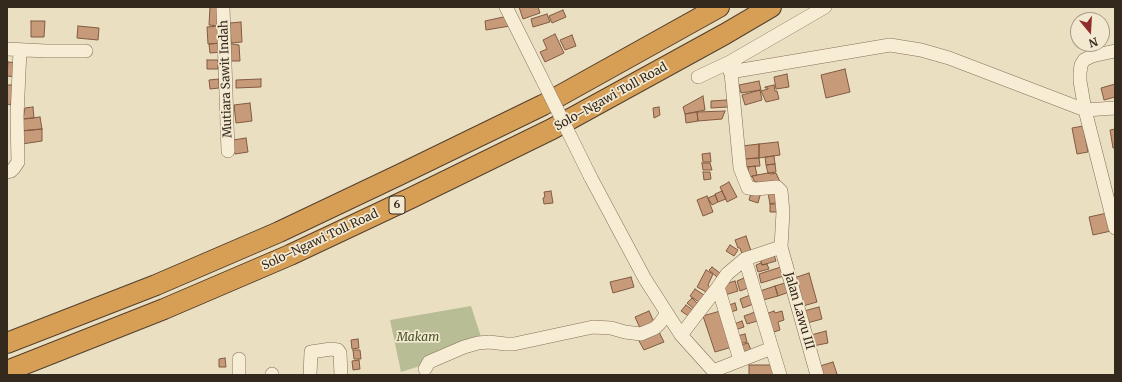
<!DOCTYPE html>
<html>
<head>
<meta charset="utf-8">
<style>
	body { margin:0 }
	#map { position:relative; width:1122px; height:382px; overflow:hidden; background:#ebdfc2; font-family:Merriweather,serif }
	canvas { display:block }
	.frame { position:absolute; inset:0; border:8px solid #34291d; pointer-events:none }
	.north { position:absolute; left:1070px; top:12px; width:40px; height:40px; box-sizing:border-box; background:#f3e9d1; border:1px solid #a79c89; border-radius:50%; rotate:162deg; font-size:11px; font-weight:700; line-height:16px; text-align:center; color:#34291d }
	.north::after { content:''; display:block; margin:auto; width:14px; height:18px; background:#8f2d2d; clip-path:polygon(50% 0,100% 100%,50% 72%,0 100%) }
</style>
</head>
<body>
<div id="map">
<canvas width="1122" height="382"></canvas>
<div class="frame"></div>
<div class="north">N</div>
</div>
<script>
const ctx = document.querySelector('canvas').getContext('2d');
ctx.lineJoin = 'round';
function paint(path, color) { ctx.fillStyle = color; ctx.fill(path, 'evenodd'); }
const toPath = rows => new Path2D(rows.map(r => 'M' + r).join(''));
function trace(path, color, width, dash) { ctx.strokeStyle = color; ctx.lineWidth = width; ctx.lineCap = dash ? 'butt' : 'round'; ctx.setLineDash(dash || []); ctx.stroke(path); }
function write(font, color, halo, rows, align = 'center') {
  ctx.font = font + ' Merriweather,serif'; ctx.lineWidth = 3.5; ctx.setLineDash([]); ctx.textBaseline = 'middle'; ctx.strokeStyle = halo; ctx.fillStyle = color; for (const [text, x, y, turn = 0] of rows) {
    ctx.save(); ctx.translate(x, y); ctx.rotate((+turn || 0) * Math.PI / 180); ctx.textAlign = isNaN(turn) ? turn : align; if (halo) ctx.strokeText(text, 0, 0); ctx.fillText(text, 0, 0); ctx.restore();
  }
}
paint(toPath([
	[471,306,482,340,420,366,401,372,390,320]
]), '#b8bd95');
const building = toPath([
	[210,7,220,7,219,26,209,25,210,7],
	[519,7,538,7,540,13,523,19,519,7],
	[563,10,566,17,552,23,549,16,563,10],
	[547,14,550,22,533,27,531,19,547,14],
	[508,16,510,26,486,30,485,21,508,16],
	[31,21,45,21,44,37,31,37,31,21],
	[241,22,242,42,231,43,230,23,241,22],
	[78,26,99,28,98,40,77,38,78,26],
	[219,26,222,43,208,44,207,27,219,26],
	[555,34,564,53,545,62,540,52,547,49,543,40,555,34],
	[572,35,576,46,565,50,560,40,572,35],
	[222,43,223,52,210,53,209,44,222,43],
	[227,43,239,45,240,61,227,61,227,43],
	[207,60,218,60,218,69,207,69,207,60],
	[8,62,17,63,16,77,7,76,8,62],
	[845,69,850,92,826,98,821,75,845,69],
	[787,74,789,87,776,89,774,77,787,74],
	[219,79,219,88,210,89,209,80,219,79],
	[261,79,261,87,236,88,236,80,261,79],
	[759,81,761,90,741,93,739,85,759,81],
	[1115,84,1115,97,1104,100,1101,88,1115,84],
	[7,85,13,85,11,105,7,104,7,85],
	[774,85,775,91,777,91,779,99,766,102,761,91,768,89,768,88,765,88,765,87,774,85],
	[760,90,762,100,745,105,742,95,760,90],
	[703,96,705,110,685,114,683,107,703,96],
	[727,100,728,107,711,108,711,101,727,100],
	[250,103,252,121,236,123,234,105,250,103],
	[33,107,34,118,23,119,25,108,33,107],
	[659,107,660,115,654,118,653,108,659,107],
	[725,111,722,119,698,121,697,112,725,111],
	[697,112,698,121,686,123,685,114,697,112],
	[40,117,42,129,21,131,23,119,40,117],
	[1083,126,1088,152,1077,154,1072,128,1083,126],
	[42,129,42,141,22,144,21,131,42,129],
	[1115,129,1115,148,1113,148,1110,130,1115,129],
	[246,138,248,152,235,154,233,140,246,138],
	[778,142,780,155,759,158,759,144,778,142],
	[759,144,759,158,743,159,742,146,759,144],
	[710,153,711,162,703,162,702,154,710,153],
	[774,156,775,164,766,165,765,157,774,156],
	[759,158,760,166,743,167,743,159,759,158],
	[702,163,710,163,712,170,703,170,702,163],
	[775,164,776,172,768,173,766,165,775,164],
	[755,166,757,175,749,177,748,167,755,166],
	[703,172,710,172,711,179,704,180,703,172],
	[768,173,771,174,776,173,780,182,764,185,754,181,752,176,768,173],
	[729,182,737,197,727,202,720,187,729,182],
	[752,190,761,192,758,203,749,200,752,190],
	[551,191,553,203,544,204,543,198,545,197,544,192,551,191],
	[722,191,726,199,718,202,715,194,722,191],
	[776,191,778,202,770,204,768,193,776,191],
	[715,195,718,202,712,205,708,198,715,195],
	[707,196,713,212,703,216,697,200,707,196],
	[770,204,779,204,779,212,770,212,770,204],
	[1107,213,1111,231,1093,235,1089,217,1107,213],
	[746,236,751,251,742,254,740,248,738,248,735,240,746,236],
	[730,245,738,250,734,256,726,251,730,245],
	[773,252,776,261,762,265,759,256,773,252],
	[761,263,762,265,767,264,769,269,758,272,756,265,761,263],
	[784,266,787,275,761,283,759,274,784,266],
	[712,267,720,273,717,277,709,270,712,267],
	[706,270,713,274,708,285,710,288,708,293,697,287,706,270],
	[809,273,817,302,803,306,794,278,809,273],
	[631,277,634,287,613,293,610,282,631,277],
	[744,278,748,288,740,291,737,281,744,278],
	[735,281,738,291,725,295,722,285,735,281],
	[788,282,792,291,778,296,775,286,788,282],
	[775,286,778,296,763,300,760,291,775,286],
	[695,289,707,297,702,304,690,296,695,289],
	[753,294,756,303,743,308,740,299,753,294],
	[692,298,698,304,694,309,687,303,692,298],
	[735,303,737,310,728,313,726,306,735,303],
	[686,305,694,311,690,317,681,311,686,305],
	[819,307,822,319,807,323,804,311,819,307],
	[649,311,654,322,640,328,635,317,649,311],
	[720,311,732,347,715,352,703,316,720,311],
	[758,311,761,320,747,324,744,316,758,311],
	[774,311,775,313,782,311,784,320,778,322,780,330,771,333,766,314,774,311],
	[742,321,744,327,735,330,734,324,742,321],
	[826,331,828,343,813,346,811,335,826,331],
	[659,332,664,342,644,350,639,341,659,332],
	[745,334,747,342,739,344,737,336,745,334],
	[358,339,359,348,352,349,351,340,358,339],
	[748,343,751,350,743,352,741,345,748,343],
	[353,350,360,350,361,359,354,359,353,350],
	[225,358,226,367,219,367,219,359,225,358],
	[359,360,360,369,353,370,352,361,359,360],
	[833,362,837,374,833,375,822,375,820,366,833,362],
	[749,365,776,365,776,375,749,375,749,365]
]);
paint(building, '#c79a79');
trace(building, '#815b41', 1);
const minor = toPath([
	[223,7,228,151],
	[506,7,541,77],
	[7,49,46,51,86,51],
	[730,72,890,45,921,50,949,58,1085,110],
	[698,77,730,62],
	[1115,108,1085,110,1115,228],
	[1085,110,1080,81,1080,73,1081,65,1084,60,1092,56,1115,51],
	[7,172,11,171,14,168,18,162,17,116,20,50],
	[590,176,645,279,681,335,717,375],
	[745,259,780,375],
	[718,287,740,360],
	[681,335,718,287,727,274,745,259,781,247],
	[239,359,239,375],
	[425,369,429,362,464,347,478,343,489,342,506,344,514,344,593,327,611,328,625,332,641,334,655,328,660,323,667,313],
	[713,371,772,348],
	[272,374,272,375],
	[310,375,311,352,331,349,338,350,340,353,341,375],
	[817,375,781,247,783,212,781,191,777,187,756,189,748,188,740,168,730,62,825,7]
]);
const highway = toPath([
	[7,343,156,285,279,232,399,175,543,105,719,7],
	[7,371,164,309,290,255,411,198,552,129,725,34,771,7]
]);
trace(minor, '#84705a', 14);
trace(highway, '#513f2e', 22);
trace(minor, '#f7edd4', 13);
trace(highway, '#d79f56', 20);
const minorBridge = toPath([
	[541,77,590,176]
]);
trace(minorBridge, '#84705a', 14, []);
trace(minorBridge, '#f7edd4', 13);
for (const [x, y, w] of [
	[397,205,16]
]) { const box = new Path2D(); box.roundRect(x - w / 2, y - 9, w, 18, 3); ctx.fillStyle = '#f3e9d1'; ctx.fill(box); trace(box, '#34291d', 1); }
write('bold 11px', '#34291d', null, [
	["6",397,205]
]);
write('12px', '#34291d', '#f3e9d1', [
	["Mutiara Sawit Indah",226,79,-92],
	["Solo–Ngawi Toll Road",611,97,-29],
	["Solo–Ngawi Toll Road",320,240,-25],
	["Jalan Lawu III",799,311,74]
]);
write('italic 12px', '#455025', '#f3e9d1', [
	["Makam",418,338]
]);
</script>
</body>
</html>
